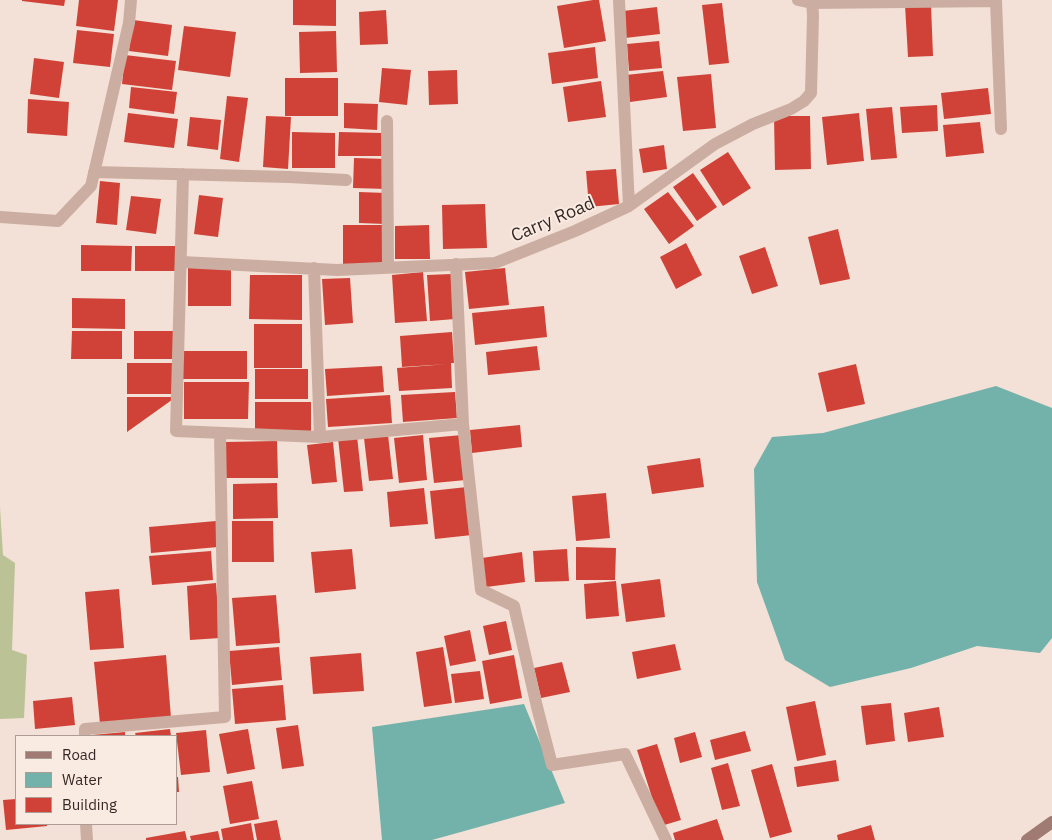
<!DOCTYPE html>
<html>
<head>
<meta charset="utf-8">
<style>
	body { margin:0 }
	#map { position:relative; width:1052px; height:840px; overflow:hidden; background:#f3e0d6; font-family:"IBM Plex Sans",sans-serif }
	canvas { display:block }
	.legend { position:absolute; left:15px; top:735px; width:162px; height:90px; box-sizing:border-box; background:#faebe2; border:1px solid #ab9d96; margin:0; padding:6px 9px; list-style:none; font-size:15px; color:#352725 }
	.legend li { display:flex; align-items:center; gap:10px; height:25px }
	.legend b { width:25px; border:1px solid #ab9d96 }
</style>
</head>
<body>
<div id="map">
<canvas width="1052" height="840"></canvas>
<ul class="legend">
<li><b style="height:6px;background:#9f7b73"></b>Road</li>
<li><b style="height:14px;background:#73b2aa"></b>Water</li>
<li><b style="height:14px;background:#d04237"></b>Building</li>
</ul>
</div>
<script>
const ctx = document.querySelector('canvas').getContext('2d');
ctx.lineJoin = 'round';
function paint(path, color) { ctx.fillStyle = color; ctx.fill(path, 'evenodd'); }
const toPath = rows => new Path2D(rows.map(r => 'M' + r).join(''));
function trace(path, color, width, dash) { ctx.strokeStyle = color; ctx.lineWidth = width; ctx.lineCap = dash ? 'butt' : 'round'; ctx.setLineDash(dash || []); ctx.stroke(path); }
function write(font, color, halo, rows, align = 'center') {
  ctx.font = font + ' "IBM Plex Sans",sans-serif'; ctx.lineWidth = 4; ctx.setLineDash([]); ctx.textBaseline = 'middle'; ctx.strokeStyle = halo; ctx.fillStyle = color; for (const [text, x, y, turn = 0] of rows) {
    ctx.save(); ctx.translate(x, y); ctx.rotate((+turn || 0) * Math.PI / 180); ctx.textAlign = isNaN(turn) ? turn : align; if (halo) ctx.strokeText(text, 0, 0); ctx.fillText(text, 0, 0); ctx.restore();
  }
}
paint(toPath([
	[0,507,3,555,15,563,12,650,27,655,24,718,0,719]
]), '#bbc295');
paint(toPath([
	[996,386,1052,408,1052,638,1040,653,977,646,911,668,830,687,785,660,757,582,754,469,772,437,823,433],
	[524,704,565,803,432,840,382,840,372,727]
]), '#73b2aa');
paint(toPath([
	[22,0,65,0,64,6,22,1],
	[79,0,118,0,114,31,76,26],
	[293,0,336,0,336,26,293,25],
	[593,0,599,0,606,41,564,48,557,6],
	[722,3,729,63,709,65,702,5],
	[905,5,931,5,933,56,908,57],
	[657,7,660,34,625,38,623,11],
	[386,10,388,44,360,45,359,12],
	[133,20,172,25,168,56,129,51],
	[184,26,236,32,230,77,178,70],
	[77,30,114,34,110,67,73,63],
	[336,31,337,72,300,73,299,32],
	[659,41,662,68,629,71,627,44],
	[595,47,598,78,552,84,548,53],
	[125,55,176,61,172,90,122,84],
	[34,58,64,62,59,98,30,94],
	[382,68,411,70,407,105,379,102],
	[457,70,458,104,429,105,428,71],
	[663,71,667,97,630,102,626,75],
	[711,74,716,128,683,131,677,77],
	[285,78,338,78,338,116,285,116],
	[601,81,606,117,568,122,563,87],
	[131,87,177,92,174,114,129,108],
	[988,88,991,114,944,119,941,93],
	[227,96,248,98,239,162,220,159],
	[28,99,69,102,67,136,27,133],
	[344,103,378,104,377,130,344,128],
	[937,105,938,131,902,133,900,107],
	[892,107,897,158,871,160,866,109],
	[128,113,178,119,174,148,124,142],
	[859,113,864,161,827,165,822,117],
	[266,116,291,117,288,169,263,167],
	[774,116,810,116,811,169,775,170],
	[190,117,221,120,218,150,187,146],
	[980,122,984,153,946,157,943,125],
	[292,132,335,133,335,168,292,168],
	[339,132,383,133,383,156,338,156],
	[664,145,667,169,643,173,639,149],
	[728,152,751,188,723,206,700,170],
	[354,158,387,159,387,189,353,188],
	[616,169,619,204,589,207,586,171],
	[693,173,717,207,697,221,673,187],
	[100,181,120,183,117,225,96,223],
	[359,192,386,193,385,224,359,223],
	[668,192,694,226,669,244,644,209],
	[199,195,223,198,218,237,194,234],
	[131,196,161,199,156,234,126,230],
	[485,204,487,248,443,249,442,205],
	[343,225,384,225,383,265,343,264],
	[429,225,430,259,395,259,395,226],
	[838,229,850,279,820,285,808,237],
	[686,243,702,275,676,289,660,257],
	[81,245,132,246,131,271,81,271],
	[135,246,177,246,177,271,135,271],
	[765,247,778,286,752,294,739,256],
	[188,268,231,268,231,306,188,306],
	[505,268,509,305,469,309,465,272],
	[423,272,427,321,395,323,392,275],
	[452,274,455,319,430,321,427,275],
	[250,275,302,275,302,320,249,319],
	[350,278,353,323,325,325,322,279],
	[72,298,125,299,125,329,72,328],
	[544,306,547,337,475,345,472,313],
	[254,324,302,324,302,368,254,368],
	[72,331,122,331,122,359,71,359],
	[134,331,175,331,175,359,134,359],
	[452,332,454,363,451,363,452,388,399,391,397,368,448,364,402,367,400,336],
	[537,346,540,370,488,375,486,352],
	[183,351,247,351,247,379,183,379],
	[127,363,177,363,177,394,127,394],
	[856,364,865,404,827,412,818,373],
	[382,366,384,392,327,396,325,369],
	[255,369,308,369,308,399,255,399],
	[184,382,249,382,248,419,184,419],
	[455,392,457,418,403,422,401,395],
	[390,395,392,423,328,427,326,399],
	[127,397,176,397,127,432],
	[255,402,311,402,311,432,255,432],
	[520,425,522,447,472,453,470,430],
	[388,435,393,479,369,481,364,438],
	[423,435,427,480,399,483,394,438],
	[462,435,466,480,434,483,429,438],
	[357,436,363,491,344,492,338,438],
	[277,441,278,478,225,478,225,442],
	[333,442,337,482,312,484,307,445],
	[700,458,704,487,652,494,647,466],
	[277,483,278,518,233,519,233,484],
	[467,487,472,535,435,539,430,491],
	[424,488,428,524,390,527,387,492],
	[606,493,610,538,576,541,572,496],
	[216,521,218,547,151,553,149,527],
	[232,521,273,521,274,562,232,562],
	[576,547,616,548,615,580,576,580],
	[352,549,356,589,315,593,311,552],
	[567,549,569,581,535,582,533,551],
	[211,551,213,580,152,585,149,556],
	[522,552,525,582,486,587,482,558],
	[660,579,665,617,626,622,621,584],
	[616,581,619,616,586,619,584,584],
	[216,583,220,638,190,640,187,586],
	[119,589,124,648,90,650,85,592],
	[276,595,280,643,236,646,232,598],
	[506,621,512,650,489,655,483,626],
	[470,630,476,661,450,666,444,636],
	[675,644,681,670,637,679,632,652],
	[279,647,282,680,232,685,229,651],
	[443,647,452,703,424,707,416,652],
	[361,653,364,691,313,694,310,657],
	[166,655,171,718,100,724,94,662],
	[514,655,522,698,490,704,482,661],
	[562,662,570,692,541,698,534,668],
	[480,671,484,699,455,703,451,674],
	[283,685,286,720,235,724,232,689],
	[72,697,75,725,35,729,33,701],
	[815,701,826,755,797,761,786,707],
	[891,703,895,741,866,745,861,706],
	[939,707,944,737,908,742,904,713],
	[298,725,304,766,282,769,276,728],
	[170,729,171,736,136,736,135,733],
	[248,729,255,769,227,774,219,734],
	[206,730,210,772,181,775,176,733],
	[745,731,751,751,715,760,710,740],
	[125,732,125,736,92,736,92,735],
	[695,732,702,757,680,763,674,738],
	[657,744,681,820,661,826,637,750],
	[836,760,839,781,797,787,794,767],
	[728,763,740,806,722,810,711,768],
	[772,764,792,832,770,838,751,770],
	[176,777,178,777,179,792,176,792],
	[252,781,259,819,230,824,223,786],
	[16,799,16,824,47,824,47,826,6,830,3,800],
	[717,819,724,840,675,840,673,833],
	[277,820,281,840,257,840,254,824],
	[251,823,254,840,223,840,221,829],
	[871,825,875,840,838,840,837,835],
	[185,831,187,840,146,840,146,838],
	[218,831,220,840,191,840,190,836]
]), '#d04237');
trace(toPath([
	[619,0,629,206],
	[798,0,812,3,996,1,1001,129],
	[387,121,388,267],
	[94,172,289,177,346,180],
	[183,174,176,431,320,437,314,268],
	[0,217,58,221,91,186,129,23,131,0],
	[182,262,337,270,495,263,575,231,629,206,715,144,753,124,791,109,804,101,811,93,813,16,812,0],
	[463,424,481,590,514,606,537,707,552,765,625,754,666,840],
	[320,437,463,424,456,264],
	[85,736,85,729,225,717,220,433],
	[86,824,87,840]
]), '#cbaea1', 12);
trace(toPath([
	[1027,840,1052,822]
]), '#9f7b73', 12);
write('18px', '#352725', '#faebe2', [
	["Carry Road",553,220,-23]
]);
</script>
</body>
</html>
